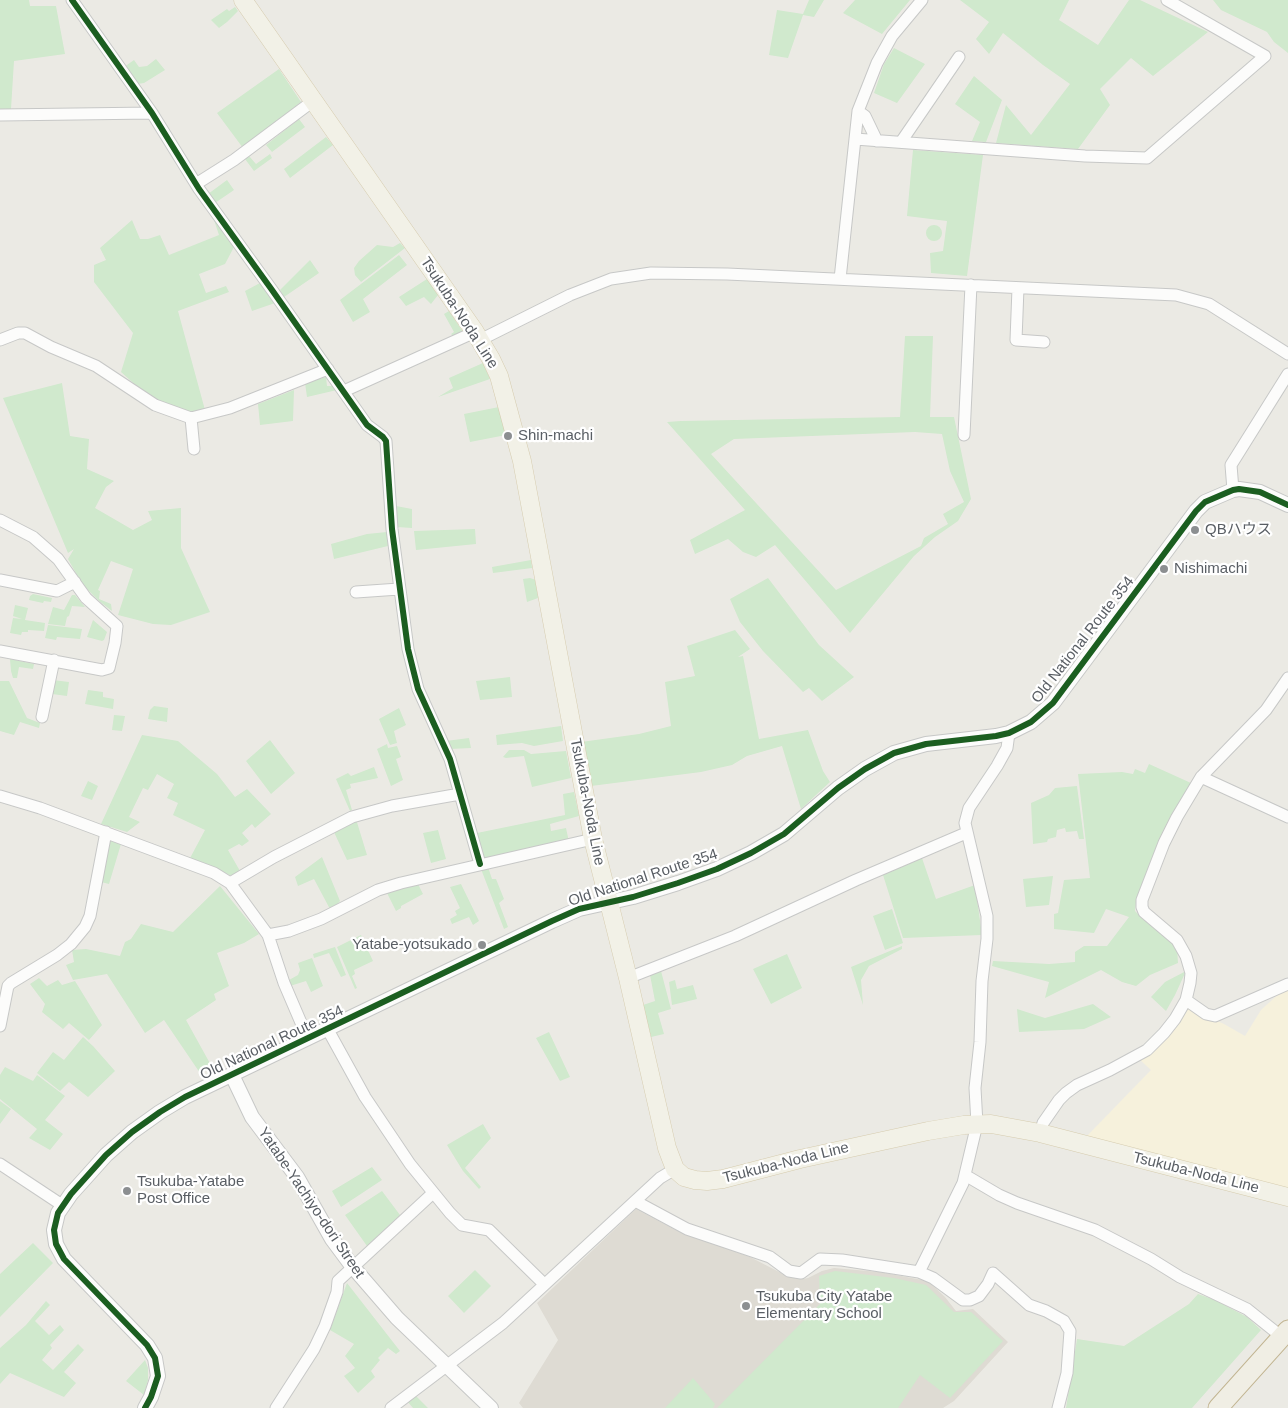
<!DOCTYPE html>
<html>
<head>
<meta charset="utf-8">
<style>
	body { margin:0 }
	canvas { display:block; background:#ebeae4 }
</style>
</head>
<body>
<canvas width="1288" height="1408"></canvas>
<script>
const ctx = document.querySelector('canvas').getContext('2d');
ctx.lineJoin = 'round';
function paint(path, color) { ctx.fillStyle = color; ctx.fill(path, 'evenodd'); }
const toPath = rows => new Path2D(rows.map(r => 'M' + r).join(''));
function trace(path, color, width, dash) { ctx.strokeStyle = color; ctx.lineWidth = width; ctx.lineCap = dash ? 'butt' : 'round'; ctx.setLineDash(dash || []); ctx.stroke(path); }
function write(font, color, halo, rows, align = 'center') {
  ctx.font = font + ' Arial,"Noto Sans JP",sans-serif'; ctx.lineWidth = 4.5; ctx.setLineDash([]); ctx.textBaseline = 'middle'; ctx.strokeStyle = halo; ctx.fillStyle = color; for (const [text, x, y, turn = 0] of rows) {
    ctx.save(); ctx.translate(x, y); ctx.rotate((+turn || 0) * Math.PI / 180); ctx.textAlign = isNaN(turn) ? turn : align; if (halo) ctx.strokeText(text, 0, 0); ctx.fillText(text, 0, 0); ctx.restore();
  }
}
paint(toPath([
	[1288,987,1288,1189,1086,1137,1151,1070,1139,1059,1187,1007,1224,1024,1245,1036,1261,1010,1282,991]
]), '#f6f1dc');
paint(toPath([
	[636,1209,681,1233,750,1257,787,1276,802,1279,808,1278,822,1271,834,1268,879,1272,928,1281,945,1297,956,1311,973,1309,1008,1342,954,1401,943,1408,523,1408,519,1403,558,1340,537,1303]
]), '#dedbd3');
paint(toPath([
	[0,0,29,0,30,6,56,6,65,54,14,61,11,109,0,109],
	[809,0,824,0,814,17,803,15,788,58,769,55,777,10,803,14],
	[855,0,910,0,882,34,843,13],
	[960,0,1069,0,1059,20,1098,45,1129,0,1140,0,1208,32,1153,76,1131,58,1100,89,1110,105,1078,149,996,143,1006,105,1031,135,1070,84,1043,65,1003,33,989,54,976,39,989,22],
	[1213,0,1288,0,1288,53,1274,42,1267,32,1221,10],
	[235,7,238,11,227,22,219,28,211,20,227,9,229,11],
	[894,48,925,64,897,103,874,93,884,64],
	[156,59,165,70,144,83,137,84,124,67,134,60,139,67,147,66],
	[279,69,301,102,243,148,217,113],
	[974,76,1002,100,986,142,972,141,980,122,955,104],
	[299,119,305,127,272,152,266,145],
	[326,137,333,145,290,178,284,169],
	[913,150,983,155,967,276,931,273,930,253,943,251,947,221,907,216],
	[270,154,272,158,254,171,245,159,249,156,256,164],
	[227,180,234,190,215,203,208,194],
	[132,220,140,239,148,239,160,235,169,255,219,235,214,220,217,222,234,247,225,264,199,274,206,293,226,286,229,292,178,311,205,410,192,412,165,404,141,390,121,372,133,333,94,282,94,265,106,260,100,248],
	'926 233a8 8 0 1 1 16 0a8 8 0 1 1-16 0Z',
	[400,243,405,248,361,282,355,275,354,268,359,261,377,245,393,247],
	[399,255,407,265,363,299,370,312,353,322,340,300],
	[310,260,319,273,284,297,280,290],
	[427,279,438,295,431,304,424,297,406,306,399,297],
	[260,283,275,303,252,311,245,291],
	[449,311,463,332,453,336,451,334,454,332,444,314],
	[905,336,933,336,930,417,954,417,971,499,958,521,935,537,914,556,850,633,775,545,756,557,743,552,728,539,695,554,690,540,745,510,667,422,681,421,900,417],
	[915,432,942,434,950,471,964,502,943,514,948,524,924,538,921,546,836,590,711,454,734,439],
	[483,363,490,379,438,397,453,388,449,378],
	[326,377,327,386,334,386,337,390,307,397,305,383],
	[62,383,70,436,89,439,87,469,114,481,106,487,95,508,133,530,152,520,148,511,181,508,181,548,210,612,171,625,153,624,118,615,133,569,111,561,98,590,100,591,99,599,111,604,112,611,99,601,82,584,68,559,74,549,68,553,3,398],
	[294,390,293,421,260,425,258,404],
	[499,407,506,435,470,442,464,414],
	[396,506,412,509,412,528,397,527],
	[475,529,476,544,416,550,414,531],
	[387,532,388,546,334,559,331,544,367,534],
	[531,560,532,568,493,573,492,567],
	[530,578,536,580,538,598,527,602,523,579],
	[768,578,819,645,854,677,822,701,809,688,803,692,763,651,740,622,730,599],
	[33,594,52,598,51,602,44,601,43,603,29,600,30,596],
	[72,595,75,595,85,607,72,606,69,616,67,617,65,626,48,624,53,607,64,610],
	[15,605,28,608,25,620,45,623,44,631,28,630,28,632,22,632,21,635,10,633,13,618,22,619,13,616],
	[93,620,107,632,104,640,102,641,87,637],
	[48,625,82,629,80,639,57,637,56,640,45,638],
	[735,630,750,649,738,657,743,656,759,739,808,730,823,771,830,782,801,809,782,746,747,756,732,765,701,772,591,786,581,742,639,734,671,726,665,682,695,676,687,646],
	[10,659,34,664,33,669,19,667,17,678,13,678,11,671],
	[510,677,512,697,480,700,476,681],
	[53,680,69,682,67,696,52,694],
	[0,681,9,681,27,718,40,723,39,728,20,722,14,735,0,731],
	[88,690,103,692,103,697,114,699,113,709,85,704],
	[154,706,168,708,167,722,148,719,150,710],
	[399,708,406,725,394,731,397,743,390,745,379,719],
	[114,715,125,716,122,731,112,730],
	[561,726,563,741,534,746,522,743,497,745,496,735],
	[142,735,178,741,217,774,235,797,247,789,271,814,255,828,252,824,242,833,249,841,242,846,239,844,228,850,240,871,232,876,221,871,189,860,205,830,173,815,178,803,167,798,174,784,157,774,148,790,143,788,129,817,140,822,127,832,101,824],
	[469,738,471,748,450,749,446,741],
	[270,740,295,773,271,794,246,761],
	[387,744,388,748,397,746,401,757,396,759,403,780,391,786,377,749],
	[509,750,524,750,531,754,566,751,571,778,532,787,524,756,506,758,503,757],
	[1149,764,1191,783,1169,821,1136,902,1135,911,1144,920,1171,941,1177,948,1178,963,1150,975,1136,986,1122,982,1101,970,1045,998,1049,982,992,966,993,961,1049,964,1075,962,1075,952,1084,946,1107,946,1129,917,1106,909,1094,933,1054,929,1054,914,1058,913,1064,880,1090,878,1078,774,1122,772,1133,774,1135,769,1145,773],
	[374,767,378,778,350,784,351,788,346,790,352,810,350,811,336,779,348,773,351,776],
	[88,781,98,786,92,800,81,796],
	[1077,786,1084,839,1079,839,1077,831,1066,832,1065,828,1057,830,1056,837,1048,839,1047,842,1033,844,1031,803,1049,795,1055,788],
	[574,792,579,816,550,824,551,831,566,828,569,842,485,860,481,854,477,833,565,815,563,794],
	[356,819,367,855,347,860,333,830],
	[438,830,446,859,431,863,423,833],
	[110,839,121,844,109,884,101,882],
	[322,857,340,901,331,911,314,879,298,886,295,877],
	[922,858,936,899,975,885,982,935,903,938,883,875],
	[488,867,492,879,496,879,504,899,499,903,508,927,504,929,481,869],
	[1053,876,1049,905,1026,907,1023,879],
	[417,882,423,894,401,906,401,908,396,911,387,893],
	[461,884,479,921,473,925,469,917,452,924,450,919,457,915,455,911,460,908,450,887],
	[220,886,259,934,244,943,217,953,229,986,214,994,216,1000,186,1020,212,1067,200,1073,164,1020,145,1033,107,974,73,980,66,965,74,962,72,950,86,949,120,956,125,942,131,939,141,924,173,932],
	[892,909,903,943,885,950,873,916],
	[361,935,373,961,354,970,355,974,352,976,357,988,355,989,337,947],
	[902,946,902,949,869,966,861,980,863,1005,851,967],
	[335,947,346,975,341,977,329,953,314,958,313,954],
	[787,954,802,988,771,1004,753,969],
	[312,958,323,986,311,992,306,981,290,986,289,980,298,975,300,970,298,963],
	[661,971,671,1009,658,1013,664,1034,651,1037,643,1005,655,1001,650,975],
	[1186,971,1175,995,1166,1011,1151,997,1165,982],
	[39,978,47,986,58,980,62,985,75,981,102,1025,89,1040,69,1023,63,1029,42,1012,45,1004,30,984],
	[675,980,677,989,693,985,697,999,672,1005,669,982],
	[1093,1004,1111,1017,1084,1029,1019,1032,1017,1009,1045,1018],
	[549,1032,570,1077,560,1081,536,1038],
	[83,1037,93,1046,115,1071,88,1097,69,1082,60,1091,37,1073,53,1052,64,1060],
	[5,1067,33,1081,37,1075,65,1096,45,1120,63,1134,50,1150,29,1138,37,1129,0,1099,0,1075],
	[0,1101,11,1109,0,1124],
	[483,1124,491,1138,465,1168,481,1187,479,1189,463,1171,447,1145],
	[372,1167,382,1180,341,1207,332,1191],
	[382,1191,400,1215,367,1246,345,1215],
	[33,1243,53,1263,0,1317,0,1274],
	[475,1270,491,1286,464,1313,448,1296],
	[835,1271,894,1278,926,1285,954,1312,971,1312,1003,1341,950,1398,920,1375,898,1408,717,1408,820,1304,819,1276],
	[347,1283,400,1351,396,1354,388,1348,378,1358,380,1360,371,1371,375,1377,358,1393,344,1376,355,1368,345,1356,354,1344,330,1330],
	[1198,1294,1215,1300,1247,1317,1261,1330,1192,1408,1066,1408,1077,1339,1124,1346,1189,1304],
	[46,1301,50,1305,35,1321,49,1335,60,1325,64,1330,50,1345,52,1348,42,1360,53,1370,78,1344,84,1350,64,1372,76,1383,64,1397,10,1373,0,1384,0,1348,26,1325],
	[145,1360,148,1368,148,1380,144,1395,126,1381],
	[693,1378,715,1404,713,1408,665,1408],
	[415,1395,428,1408,413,1408,407,1401]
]), '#d0e9cd');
const minor = toPath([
	[72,0,152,113,199,189,272,290,367,425,383,437,386,441,392,529,408,649,418,689,450,759,480,864],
	[858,111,865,116,877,141],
	[0,115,152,113],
	[855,139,1085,156,1147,158,1265,56,1167,0],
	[901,142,959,57],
	[196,184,234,160,313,101],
	[840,279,858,111,877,63,892,36,922,0],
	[1018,288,1016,340,1044,342],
	[0,340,18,333,25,333,51,347,96,366,155,405,191,418,230,408,328,369],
	[480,340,570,295,611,279,651,273,727,274,1176,295,1209,304,1288,354],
	[344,391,475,332],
	[191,418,194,449],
	[964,435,971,285],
	[1233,490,1231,465,1288,374],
	[0,520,33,537,58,559,86,598,117,626,115,643,109,668,102,670,0,651],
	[0,580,57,591,75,582],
	[356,592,399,589],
	[42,717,54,660],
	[1201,777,1288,817],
	[0,796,40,808,214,873,230,883,268,935,284,983,308,1039],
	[230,883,274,857,352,817,392,806,460,794],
	[268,935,289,931,321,919,378,890,401,883,593,839],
	[628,978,735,936,856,880,966,833],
	[1186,1000,1206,1014,1215,1016,1288,984],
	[0,1026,8,986,11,983,57,955,71,944,85,927,90,916,106,832],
	[328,1030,365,1097,410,1164,450,1213,462,1225,489,1230,544,1284],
	[1040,1133,1043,1123,1059,1100,1066,1093,1077,1085,1110,1070,1147,1050,1164,1033,1175,1019,1186,1000,1190,983,1191,973,1186,956,1177,940,1144,912,1142,907,1142,900,1164,843,1177,817,1201,777,1266,710,1288,678],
	[0,1164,62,1205],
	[965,1175,999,1195,1017,1203,1095,1230,1151,1259,1180,1277,1247,1309,1282,1337],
	[635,1201,687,1229,770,1257,789,1271,801,1273,820,1259,842,1260,919,1272,933,1278,963,1300,970,1300,979,1296,988,1284,993,1273,1029,1305,1046,1311,1064,1321,1070,1331,1067,1373,1058,1408],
	[919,1272,963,1183,977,1124,975,1088,980,1042,982,981,987,939,987,916,965,823,969,808,997,766,1007,748,1009,733],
	[276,1408,314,1349,325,1326,337,1292,338,1281,433,1193],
	[391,1408,503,1323,660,1178,675,1169]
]);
const tertiary = toPath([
	[232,1075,252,1117,297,1177,332,1239,352,1266,397,1318,491,1408],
	[145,1408,151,1397,158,1376,155,1358,147,1345,64,1259,56,1244,54,1230,58,1213,71,1194,106,1155,132,1132,160,1112,185,1097,552,921,579,909,633,897,678,883,717,869,751,853,784,834,838,788,865,769,894,753,926,744,996,736,1009,733,1031,722,1053,703,1196,511,1205,502,1233,490,1239,489,1260,492,1288,505]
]);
const primary = toPath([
	[243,0,475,332,491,359,499,376,522,461,593,839,628,978,667,1148,675,1169,684,1177,695,1180,707,1181,723,1179,800,1159,928,1131,964,1125,991,1124,1040,1133,1288,1197]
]);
const trunk = toPath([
	[1218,1408,1288,1330]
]);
trace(minor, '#c7c8c7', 13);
trace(tertiary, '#c7c8c7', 16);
trace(primary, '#d6ccaf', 19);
trace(trunk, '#c2b592', 21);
trace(minor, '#fcfcfb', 11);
trace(tertiary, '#fcfcfb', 14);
trace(primary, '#f2f1e7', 18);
trace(trunk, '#f0eee4', 19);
trace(toPath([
	[72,0,152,113,199,189,272,290,367,425,383,437,386,441,392,529,408,649,418,689,450,759,480,864],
	[145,1408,151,1397,158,1376,155,1358,147,1345,64,1259,56,1244,54,1230,58,1213,71,1194,106,1155,132,1132,160,1112,185,1097,552,921,579,909,633,897,678,883,717,869,751,853,784,834,838,788,865,769,894,753,926,744,996,736,1009,733,1031,722,1053,703,1196,511,1205,502,1233,490,1239,489,1260,492,1288,505]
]), '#1b5e20', 6);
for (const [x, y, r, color] of [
	[508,436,5,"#8c8f91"],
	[1195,530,5,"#8c8f91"],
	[1164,569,5,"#8c8f91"],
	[482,945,5,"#8c8f91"],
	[127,1191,5,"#8c8f91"],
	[746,1306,5,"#8c8f91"]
]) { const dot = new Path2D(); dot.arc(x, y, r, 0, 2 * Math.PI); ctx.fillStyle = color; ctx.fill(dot); trace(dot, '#fff', 2); }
write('15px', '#595e64', '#fff', [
	["Tsukuba-Noda Line",459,313,57],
	["Old National Route 354",1083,640,-52],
	["Tsukuba-Noda Line",587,802,79],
	["Old National Route 354",643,878,-18],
	["Old National Route 354",272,1043,-25],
	["Tsukuba-Noda Line",786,1163,-14],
	["Tsukuba-Noda Line",1196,1173,14],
	["Yatabe-Yachiyo-dori Street",311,1203,56]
]);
write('15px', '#595e64', '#fff', [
	["Shin-machi",518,436],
	["QBハウス",1205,530],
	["Nishimachi",1174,569],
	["Yatabe-yotsukado",472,945,"right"],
	["Tsukuba-Yatabe",137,1182],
	["Post Office",137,1199],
	["Tsukuba City Yatabe",756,1297],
	["Elementary School",756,1314]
], 'left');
</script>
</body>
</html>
